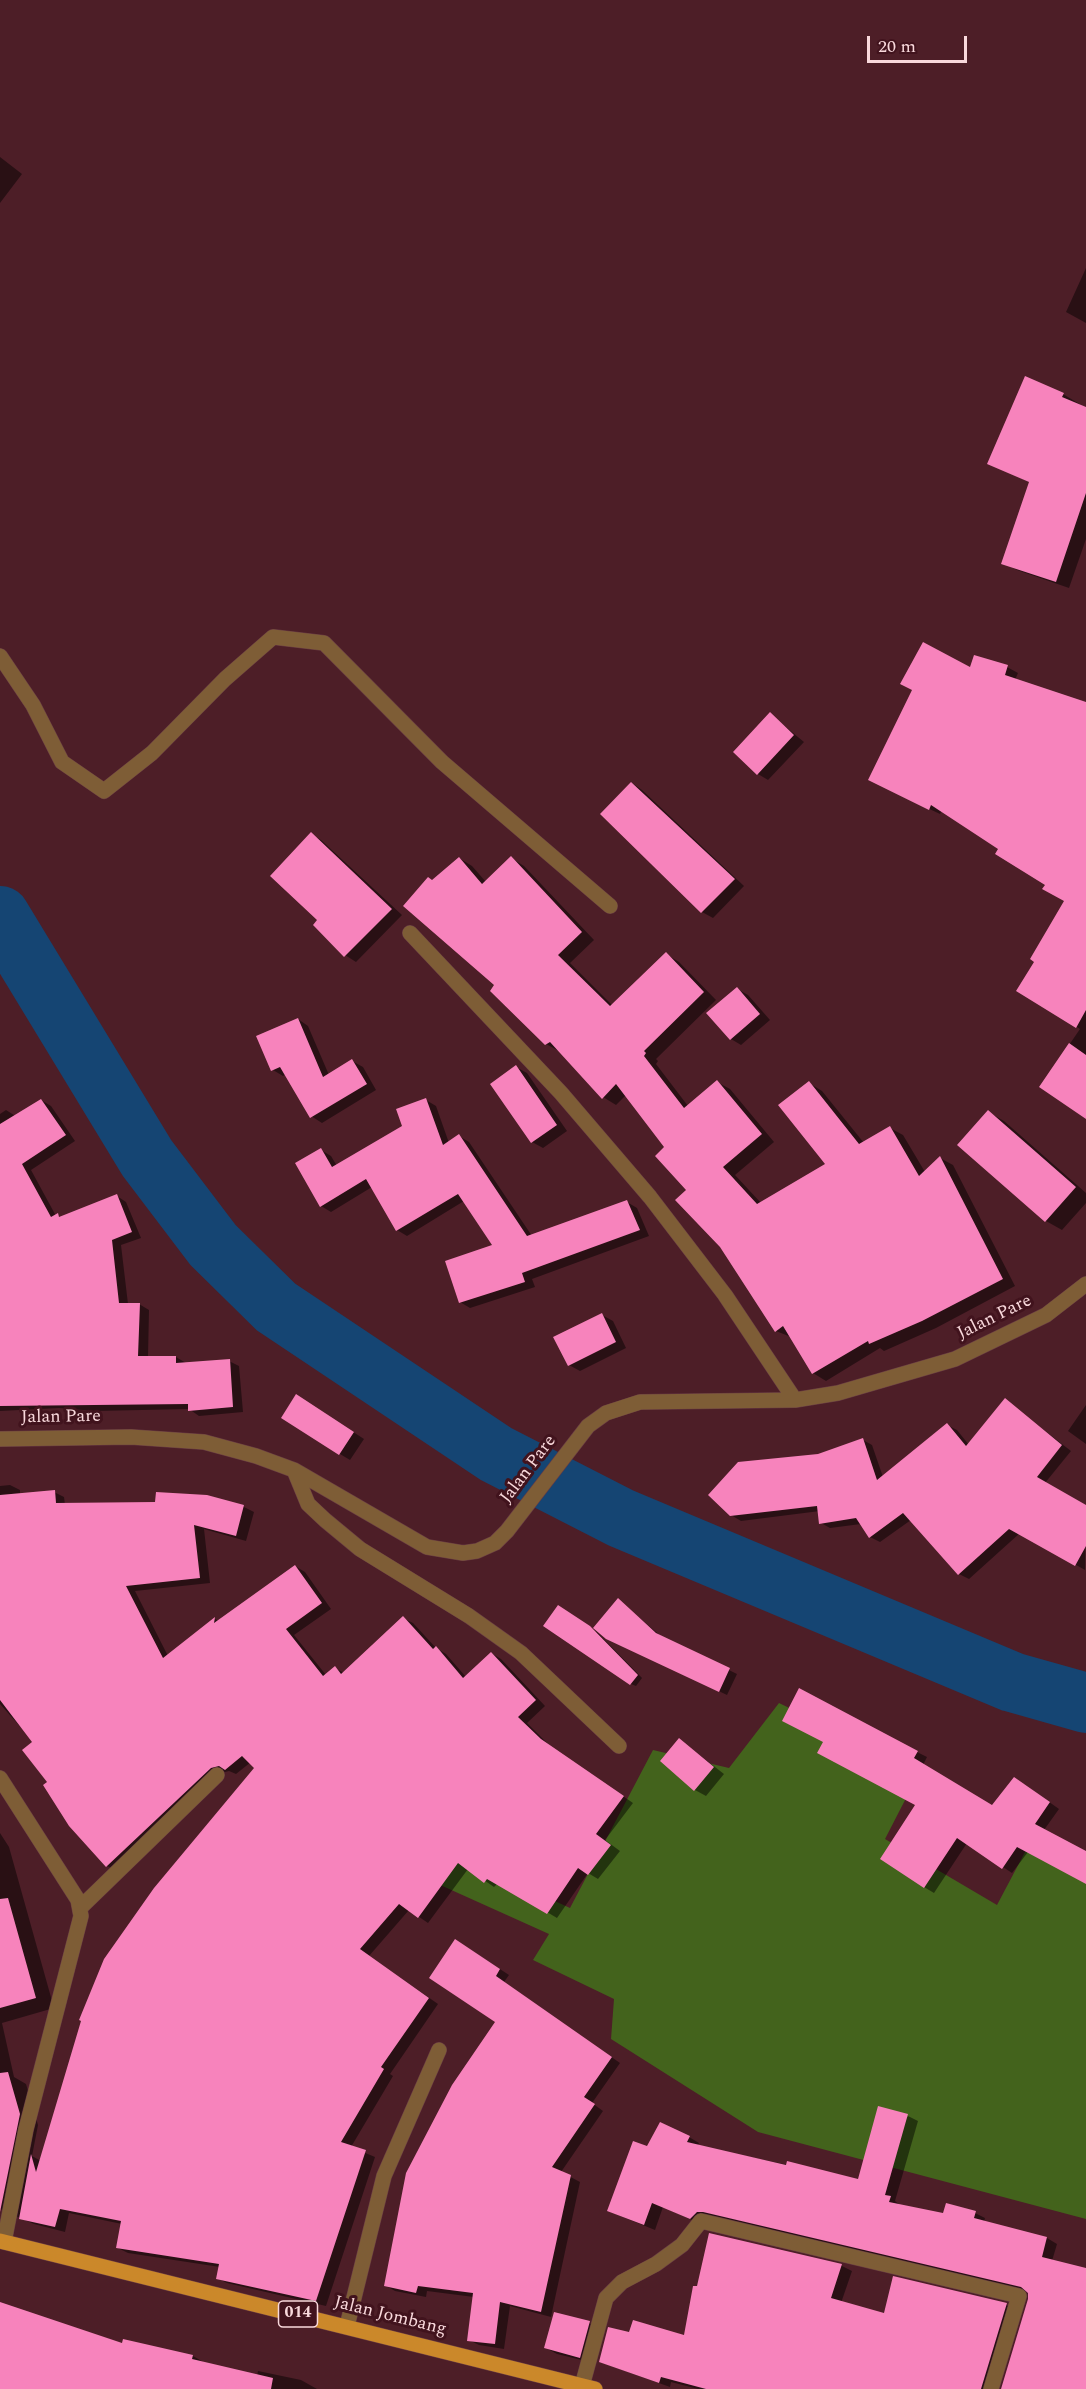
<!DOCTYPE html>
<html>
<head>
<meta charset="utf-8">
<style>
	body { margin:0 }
	#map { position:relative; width:1086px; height:2389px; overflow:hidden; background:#4d1e27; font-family:Spectral,serif }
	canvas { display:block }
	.scale { position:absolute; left:867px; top:36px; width:100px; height:27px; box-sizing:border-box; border:3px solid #f9d9dc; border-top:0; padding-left:8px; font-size:18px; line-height:21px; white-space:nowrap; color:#f9d9dc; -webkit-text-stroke:4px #41131d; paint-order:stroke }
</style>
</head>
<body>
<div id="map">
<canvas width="1086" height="2389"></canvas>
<div class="scale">20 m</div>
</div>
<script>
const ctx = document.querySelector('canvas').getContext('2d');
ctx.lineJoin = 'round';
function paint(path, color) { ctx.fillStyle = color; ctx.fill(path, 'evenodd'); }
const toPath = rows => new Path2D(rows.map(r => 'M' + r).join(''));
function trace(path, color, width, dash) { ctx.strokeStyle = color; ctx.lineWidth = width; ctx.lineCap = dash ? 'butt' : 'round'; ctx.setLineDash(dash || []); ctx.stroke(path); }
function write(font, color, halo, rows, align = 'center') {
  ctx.font = font + ' Spectral,serif'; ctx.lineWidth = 6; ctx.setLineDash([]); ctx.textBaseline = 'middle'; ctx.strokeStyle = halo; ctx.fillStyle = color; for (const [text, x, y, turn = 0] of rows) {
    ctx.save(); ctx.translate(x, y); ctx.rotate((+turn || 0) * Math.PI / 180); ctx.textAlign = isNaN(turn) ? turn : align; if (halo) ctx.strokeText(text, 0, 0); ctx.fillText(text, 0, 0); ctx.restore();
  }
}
paint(toPath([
	[779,1703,920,1771,885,1839,997,1905,1034,1835,1086,1865,1086,2219,758,2132,611,2039,614,1999,533,1960,549,1934,438,1884,453,1854,570,1908,653,1750,729,1768]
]), '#43631c');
paint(toPath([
	[0,157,22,174,0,203],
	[1086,268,1086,323,1066,312],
	[1063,394,1086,408,1086,539,1069,588,1017,570,1003,563,1031,483,989,463],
	[1007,667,1018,673,1015,680,1086,703,1086,1117,1041,1086,1080,1029,1018,990,1036,961,1066,901,1000,849,942,810,940,814,881,786,971,669],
	[770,714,804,742,768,780,758,774],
	[632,783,642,790,744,886,713,918,702,912,602,814],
	[311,834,321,840,402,915,356,962,345,955,320,920],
	[459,858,472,866,486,882,511,858,524,866,594,940,570,963,613,1006,666,954,679,962,716,1000,656,1059,658,1061,656,1064,688,1106,717,1082,730,1089,774,1142,735,1175,761,1203,828,1164,809,1083,822,1091,864,1143,890,1128,903,1135,925,1172,940,1158,953,1165,1015,1286,936,1328,884,1351,880,1348,826,1381,813,1373,791,1337,776,1331,688,1190,666,1148,626,1095,616,1105,603,1097,559,1051,546,1044,497,985,432,881],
	[737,989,748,995,770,1020,741,1045,731,1039],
	[298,1019,308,1026,329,1075,352,1061,363,1067,376,1090,322,1123,311,1116,286,1074,283,1076,273,1070],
	[516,1067,527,1073,567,1131,543,1148,532,1142,492,1085],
	[41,1100,51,1106,75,1141,31,1170,56,1216,62,1218,117,1196,126,1202,141,1238,121,1245,128,1304,139,1304,149,1310,148,1357,176,1357,186,1363,229,1361,239,1366,243,1412,199,1416,189,1409,95,1411,59,1408,0,1411,0,1114,6,1110,17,1117],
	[426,1100,436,1106,449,1143,459,1136,469,1142,532,1236,627,1202,637,1208,649,1236,532,1279,535,1287,470,1308,460,1302,495,1246,464,1201,407,1236,397,1230,372,1187,331,1212,321,1206,321,1150,331,1156,337,1166,404,1127],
	[988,1112,1004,1121,1086,1193,1086,1203,1062,1230,1046,1221,959,1145],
	[602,1315,613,1321,626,1348,580,1371,569,1365],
	[1005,1400,1071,1451,1045,1483,1086,1506,1085,1570,1020,1533,969,1579,959,1574,911,1520,880,1542,870,1537,861,1524,830,1528,821,1523,820,1511,741,1521,731,1515,818,1455,863,1440,872,1445,883,1477,947,1425,957,1430,969,1445],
	[307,1402,364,1439,350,1460,340,1454],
	[1086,1405,1086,1444,1068,1431],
	[10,1485,20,1490,20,1495,54,1492,64,1497,65,1505,156,1504,206,1497,244,1507,254,1512,246,1541,204,1529,210,1583,135,1591,168,1656,215,1619,219,1621,295,1566,305,1572,331,1609,294,1635,326,1675,335,1668,344,1673,403,1618,413,1623,436,1648,446,1654,466,1677,491,1653,501,1659,545,1706,527,1723,551,1747,633,1803,605,1840,620,1851,598,1879,588,1873,557,1918,498,1883,494,1887,468,1869,428,1923,409,1910,369,1956,438,2004,390,2074,393,2076,351,2147,375,2157,326,2306,227,2283,217,2278,220,2267,128,2253,118,2248,122,2224,69,2213,65,2232,34,2224,0,2209,0,1833,9,1847,54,2008,2,2023,14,2077,26,2084,38,2125,32,2156,41,2161,256,1768,251,1762,236,1774,229,1771,221,1773,117,1871,107,1866,49,1783,34,1742,0,1704,0,1486],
	[618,1600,662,1637,737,1674,727,1695,616,1642],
	[594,1629,642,1678,636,1686,631,1684],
	[680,1740,724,1774,706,1796,695,1790],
	[917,1752,927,1757,923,1765,992,1807,1024,1784,1059,1809,1044,1830,1086,1852,1086,1883,1028,1852,1012,1873,967,1843,934,1893,924,1887,917,1805,829,1758],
	[465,1946,509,1975,504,1982,620,2063,592,2103,603,2111,561,2172,580,2182,551,2317,510,2306,504,2349,479,2345,469,2340,474,2297,427,2291,426,2297,395,2291,385,2285,497,2021],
	[908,2116,918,2121,895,2201,900,2205,944,2214,975,2213,985,2218,984,2222,1047,2238,1057,2244,1052,2261,1086,2270,1086,2389,1003,2389,1030,2299,1028,2292,715,2216,708,2217,701,2224,663,2207,655,2230,608,2211,648,2148,689,2137,699,2143,698,2146,859,2180],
	[710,2235,842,2266,852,2271,841,2303,885,2314,1006,2305,1016,2310,993,2389,698,2389,671,2382,670,2387,600,2362,630,2334,685,2337],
	[0,2319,123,2345,193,2356,205,2363,257,2376,258,2371,301,2380,317,2389,0,2389],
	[589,2323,600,2329,590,2362,557,2354,546,2348]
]), '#0007');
trace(toPath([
	[0,916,147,1158,213,1245,276,1307,496,1454,621,1518,1012,1682,1086,1703]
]), '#154573', 60);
paint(toPath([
	[1025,376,1064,393,1062,397,1086,407,1086,493,1056,582,1001,564,1029,482,987,464],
	[923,642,970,667,974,655,1008,665,1005,675,1086,702,1086,1010,1076,1028,1016,991,1034,962,1030,959,1064,901,1042,889,1045,885,995,854,998,849,931,805,929,810,868,780,912,690,900,684],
	[770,712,794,735,757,775,733,752],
	[631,782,735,879,701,913,600,814],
	[311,832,392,909,344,957,313,925,317,920,270,876],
	[511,856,582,932,558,955,610,1006,666,952,704,992,644,1051,646,1053,644,1056,684,1108,717,1080,762,1134,723,1167,757,1204,825,1164,778,1105,809,1081,859,1144,890,1126,919,1176,940,1156,1003,1279,922,1321,869,1344,868,1341,812,1374,783,1326,775,1332,720,1247,675,1200,686,1190,655,1156,664,1147,616,1084,602,1099,550,1042,545,1045,490,991,494,985,403,906,428,877,432,880,459,857,482,884],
	[737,987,760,1014,730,1040,706,1013],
	[298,1018,323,1077,352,1059,367,1084,310,1118,280,1067,271,1071,256,1036],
	[1069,1043,1086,1055,1086,1119,1039,1087],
	[516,1065,557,1125,531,1143,490,1084],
	[426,1098,443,1145,459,1134,527,1236,627,1200,640,1230,522,1273,525,1282,459,1303,445,1261,492,1245,458,1194,396,1231,366,1179,320,1207,295,1163,321,1148,332,1167,402,1126,396,1109],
	[41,1099,66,1135,22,1164,51,1217,58,1213,59,1217,117,1194,132,1232,112,1240,119,1303,140,1303,138,1356,176,1356,176,1363,230,1359,233,1407,188,1411,188,1404,0,1406,0,1124],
	[988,1110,1076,1187,1045,1222,957,1145],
	[602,1313,616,1342,568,1366,553,1337],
	[296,1394,354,1432,339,1455,281,1418],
	[1005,1398,1062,1445,1037,1477,1086,1505,1086,1546,1075,1566,1009,1529,958,1575,903,1513,869,1538,856,1518,819,1524,817,1506,730,1516,708,1495,738,1462,818,1454,863,1438,877,1480,947,1423,966,1446],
	[55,1490,56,1503,155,1502,156,1492,207,1495,244,1505,236,1536,194,1525,200,1578,126,1586,163,1658,215,1617,214,1623,295,1565,322,1603,286,1629,323,1676,335,1666,341,1674,403,1616,433,1649,436,1646,463,1678,491,1652,536,1700,518,1717,541,1739,624,1796,596,1834,611,1845,588,1875,578,1868,547,1914,487,1879,484,1883,458,1863,418,1918,399,1904,360,1949,429,1998,381,2067,384,2069,341,2142,366,2150,316,2301,216,2279,219,2264,116,2248,121,2221,60,2209,55,2227,19,2219,31,2154,36,2172,81,2021,79,2020,104,1959,154,1888,254,1768,242,1756,225,1770,219,1766,211,1768,106,1867,69,1826,43,1785,47,1782,22,1750,32,1742,0,1700,0,1495],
	[618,1598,656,1633,730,1668,719,1692,606,1639,593,1628],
	[558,1605,590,1626,638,1675,630,1685,543,1626],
	[799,1688,918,1751,914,1758,992,1805,1014,1777,1050,1802,1035,1824,1086,1851,1086,1884,1017,1847,1002,1869,957,1838,924,1888,880,1859,915,1805,817,1753,823,1742,782,1721],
	[679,1738,714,1767,694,1791,660,1761],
	[8,1898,36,1998,0,2008,0,1899],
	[455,1939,500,1969,496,1976,612,2057,584,2097,595,2104,552,2167,571,2175,541,2312,500,2302,495,2344,467,2341,473,2293,418,2286,416,2293,384,2286,406,2173,452,2085,495,2022,429,1978],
	[8,2072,20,2114,0,2212,0,2073],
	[878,2106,908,2114,885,2195,891,2196,889,2202,943,2213,946,2203,976,2211,974,2218,1047,2237,1042,2257,1086,2268,1086,2389,1001,2389,1028,2299,1028,2293,1021,2287,703,2212,697,2212,690,2219,652,2203,644,2225,607,2211,633,2141,647,2146,660,2122,690,2136,687,2142,786,2165,787,2161,858,2179],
	[709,2233,842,2264,831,2298,884,2313,893,2276,1007,2303,981,2389,706,2389,661,2377,659,2383,599,2362,608,2327,629,2332,633,2320,684,2335,693,2286,697,2286],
	[0,2302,122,2343,123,2339,193,2355,192,2359,273,2378,271,2389,0,2389],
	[554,2312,590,2321,580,2358,544,2348]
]), '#f783bc');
const minor = toPath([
	[0,656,33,705,62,762,104,791,152,753,225,679,273,637,324,643,442,762,610,906],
	[410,933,561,1093,650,1197,725,1295,795,1400],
	[0,1439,131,1437,204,1442,256,1456,294,1470,427,1547,463,1553,477,1551,495,1543,507,1531,588,1426,606,1413,640,1402,795,1400,838,1393,955,1359,1046,1315,1086,1284],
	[294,1470,308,1504,325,1520,360,1549,469,1616,521,1653,619,1746],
	[0,1778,78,1900,81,1916,26,2129,4,2242],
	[81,1907,217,1775],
	[347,2326,384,2176,439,2050],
	[582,2386,606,2298,622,2282,656,2264,682,2245,701,2221,1019,2296,991,2389]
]);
const primary = toPath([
	[0,2241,595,2389]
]);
trace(minor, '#693c44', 16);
trace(primary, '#693c44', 16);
trace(minor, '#7e5d36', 15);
trace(primary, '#cb882a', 15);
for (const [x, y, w] of [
	[298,2314,39]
]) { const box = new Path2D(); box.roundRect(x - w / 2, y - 13, w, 26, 4.5); ctx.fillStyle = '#41131d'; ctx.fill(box); trace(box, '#f9d9dc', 1.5); }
write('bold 16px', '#f9d9dc', null, [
	["014",298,2314]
]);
write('18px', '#f9d9dc', '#41131d', [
	["Jalan Pare",995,1318,-26],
	["Jalan Pare",61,1418,-1],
	["Jalan Pare",529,1470,-53],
	["Jalan Jombang",390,2317,14]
]);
</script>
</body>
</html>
